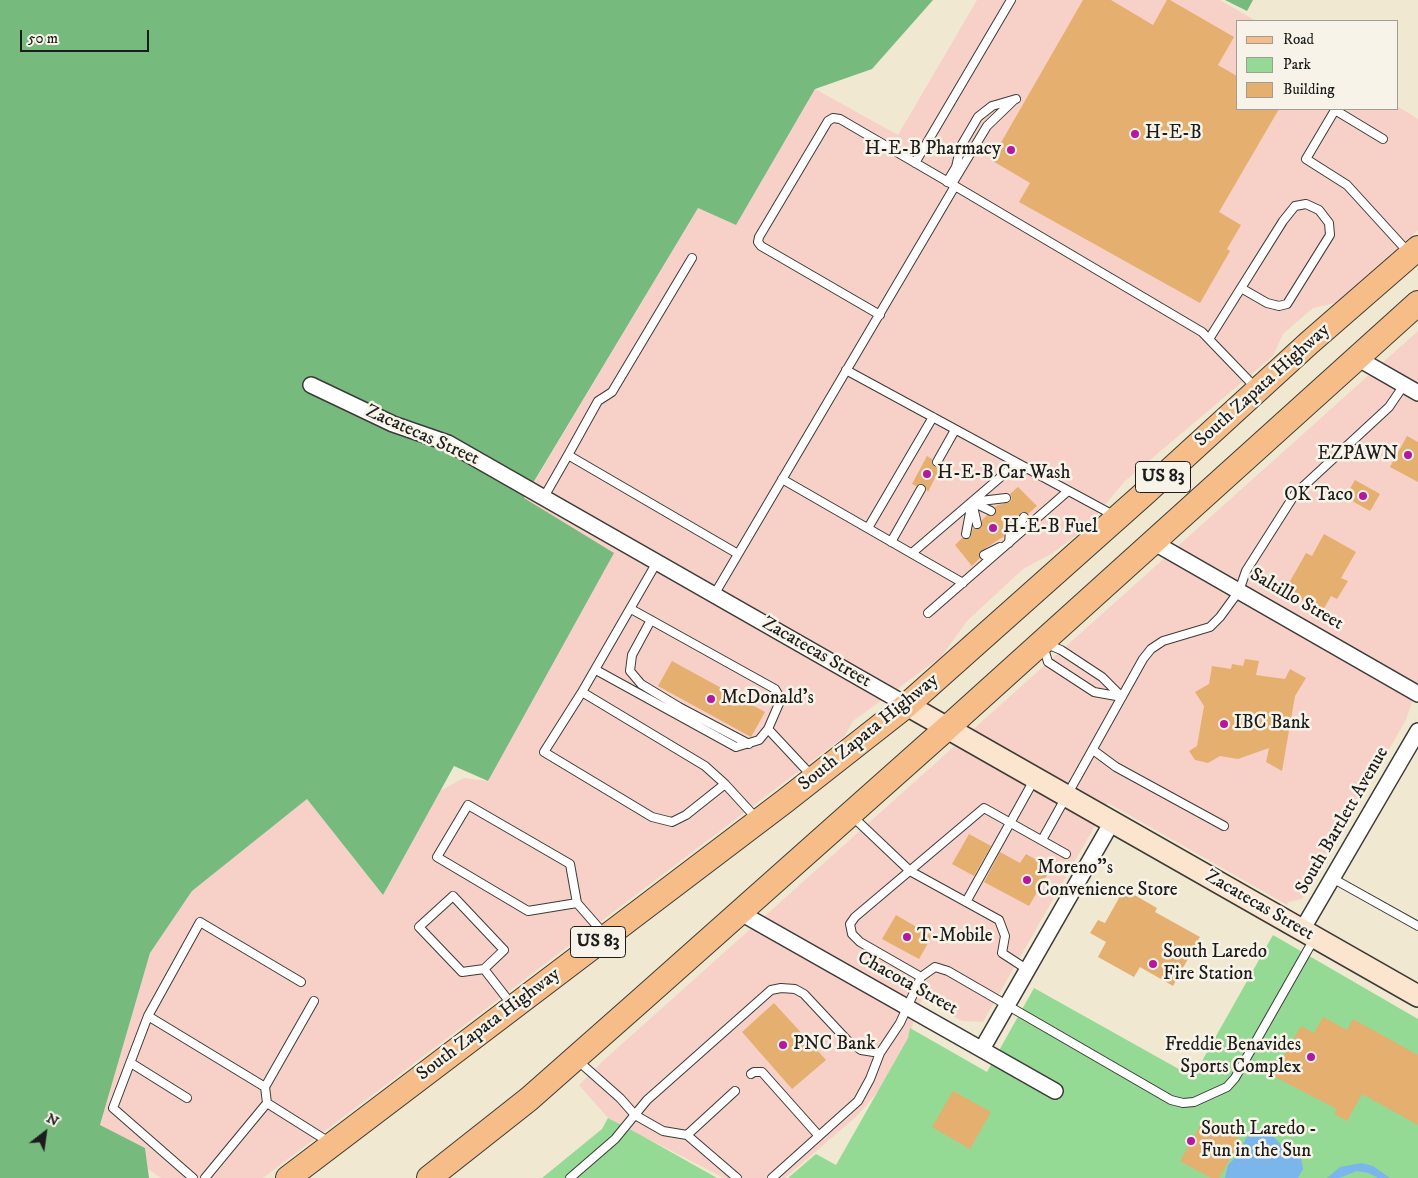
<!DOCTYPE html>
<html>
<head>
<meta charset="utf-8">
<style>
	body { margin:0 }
	#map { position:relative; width:1418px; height:1178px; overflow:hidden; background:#f0e8d0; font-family:"IM FELL DW Pica",serif }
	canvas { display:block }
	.legend { position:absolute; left:1236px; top:20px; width:162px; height:90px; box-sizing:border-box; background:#f7f3e8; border:1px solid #9f9d96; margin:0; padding:6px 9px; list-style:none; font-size:15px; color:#1c1c1c }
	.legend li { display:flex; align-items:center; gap:10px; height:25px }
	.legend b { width:25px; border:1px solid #9f9d96 }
	.north { position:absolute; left:20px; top:1108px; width:50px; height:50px; -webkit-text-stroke:4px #f7f3e8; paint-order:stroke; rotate:30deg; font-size:14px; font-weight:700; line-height:20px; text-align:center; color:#1c1c1c }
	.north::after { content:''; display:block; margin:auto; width:18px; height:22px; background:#1c1c1c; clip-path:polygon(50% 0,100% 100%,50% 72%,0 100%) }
	.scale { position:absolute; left:20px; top:30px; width:129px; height:22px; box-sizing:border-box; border:2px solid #1c1c1c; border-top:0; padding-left:6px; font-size:15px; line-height:18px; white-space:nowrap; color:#1c1c1c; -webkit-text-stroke:4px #f7f3e8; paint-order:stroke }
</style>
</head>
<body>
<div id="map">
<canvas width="1418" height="1178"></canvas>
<ul class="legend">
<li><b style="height:6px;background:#f7bd88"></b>Road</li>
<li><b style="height:14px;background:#94da94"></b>Park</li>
<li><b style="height:14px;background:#e5af70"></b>Building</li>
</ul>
<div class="north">N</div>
<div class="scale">50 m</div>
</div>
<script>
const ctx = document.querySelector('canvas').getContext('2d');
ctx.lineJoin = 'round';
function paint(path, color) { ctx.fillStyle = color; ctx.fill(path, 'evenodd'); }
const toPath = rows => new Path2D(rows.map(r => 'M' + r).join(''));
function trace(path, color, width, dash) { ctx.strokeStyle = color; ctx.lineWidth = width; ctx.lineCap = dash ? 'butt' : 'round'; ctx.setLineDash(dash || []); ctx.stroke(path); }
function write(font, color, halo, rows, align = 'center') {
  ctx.font = font + ' "IM FELL DW Pica",serif'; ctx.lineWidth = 5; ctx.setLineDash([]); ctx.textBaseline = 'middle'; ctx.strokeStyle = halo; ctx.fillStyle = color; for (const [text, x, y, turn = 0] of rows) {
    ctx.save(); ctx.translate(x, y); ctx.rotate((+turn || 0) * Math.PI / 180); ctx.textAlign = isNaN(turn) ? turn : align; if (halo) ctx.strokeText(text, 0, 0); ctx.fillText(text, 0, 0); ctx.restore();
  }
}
paint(toPath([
	[977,0,1220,0,1256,21,1237,21,1237,109,1397,109,1397,106,1418,119,1418,230,1335,303,1313,308,1283,334,1273,356,1124,482,1085,529,1051,554,1023,569,967,621,941,657,853,721,845,736,263,1178,161,1178,148,1169,145,1148,100,1126,150,953,192,891,307,799,383,895,440,791,464,778,489,781,524,499,698,208,736,225,815,89,898,135],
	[1418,331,1418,685,1406,720,1302,899,1288,902,1287,905,1108,803,983,1022,962,1021,922,999,908,1038,878,1091,857,1116,785,1178,724,1178,608,1118,579,1085,604,1060]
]), '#f7d1c7');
paint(toPath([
	[1273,935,1418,1019,1418,1178,788,1178,816,1154,836,1165,908,1038,910,1028,987,1072,1034,988,1193,1077],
	[608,1118,639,1134,717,1178,542,1178,602,1129]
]), '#94da94');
paint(toPath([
	[0,0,933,0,872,69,815,89,736,225,698,208,524,498,614,553,488,781,454,766,383,895,307,799,192,891,150,953,100,1125,145,1148,149,1178,0,1178],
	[1225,0,1253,0,1247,11]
]), '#77ba7e');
paint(toPath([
	[1260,1132,1272,1135,1282,1146,1294,1151,1301,1158,1303,1169,1298,1178,1225,1178,1228,1165,1238,1155,1246,1138],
	[1361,1163,1373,1166,1390,1178,1378,1178,1368,1173,1357,1171,1339,1178,1327,1178,1340,1167]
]), '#7ab5ec');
paint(toPath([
	[1083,0,1111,0,1153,25,1167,0,1170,0,1234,37,1218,65,1237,76,1237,109,1279,109,1219,212,1241,225,1227,249,1230,251,1200,303,1019,202,1030,183,991,160],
	[1407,436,1418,442,1418,482,1390,467],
	[927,456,932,459,932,464,935,467,942,464,928,492,923,484,916,486,912,484],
	[1355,480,1380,494,1370,511,1345,497],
	[1018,487,1037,506,1028,514,1021,512,1012,526,1005,528,1004,536,980,552,980,558,972,566,955,545,962,538,970,538,973,528,980,528,982,520,987,515,995,515,995,507,998,505,1010,502,1012,498,1010,494],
	[1324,534,1356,552,1341,578,1348,581,1337,599,1331,596,1322,612,1285,590,1306,553,1312,556],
	[1245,659,1259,661,1256,675,1285,679,1290,669,1306,678,1295,696,1282,771,1266,762,1269,748,1238,759,1220,756,1208,763,1195,760,1189,751,1197,746,1204,706,1195,692,1209,684,1212,666,1231,669,1232,664,1243,666],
	[672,661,765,712,751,737,658,686],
	[969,834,991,846,974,876,952,864],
	[1000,852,1020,863,1026,854,1051,868,1029,906,984,882],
	[1124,889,1157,908,1155,912,1200,937,1173,986,1140,967,1134,977,1098,957,1106,942,1090,933,1098,920,1105,923],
	[896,915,932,936,919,959,882,939],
	[774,1003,826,1060,792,1089,742,1032],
	[1323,1017,1347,1030,1353,1019,1418,1055,1418,1125,1362,1094,1347,1121,1334,1114,1337,1109,1273,1076,1301,1026,1314,1033],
	[953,1091,991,1112,970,1149,932,1127],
	[1205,1117,1241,1140,1219,1178,1211,1178,1180,1161]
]), '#e5af70');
const lane = toPath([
	[1383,139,1335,110,1306,159,1347,185,1409,253],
	[915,163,1011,0],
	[947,182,956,167,961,146,978,117,992,106,1016,99],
	[952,184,987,126,1014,100],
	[880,315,761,246,758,242,759,237,828,121,833,118,840,119,955,186],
	[1209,339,1241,288,1283,221,1295,206,1306,204,1319,210,1329,223,1330,235,1287,304,1279,306,1267,303,1241,288],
	[846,370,1115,516],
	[568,455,598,401,612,392,692,258],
	[937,462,955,430],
	[782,479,963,583],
	[544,497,568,455,738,554],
	[991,511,972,502,1006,498],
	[868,528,933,417],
	[1010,531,1009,543,1024,517],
	[966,534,972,502,977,524],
	[891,542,921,489],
	[912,553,1017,463],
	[984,555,1000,547],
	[714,595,955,186,1202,332,1255,387],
	[928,613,1068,491],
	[651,620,632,655,630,671,641,684,679,707,749,744],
	[1042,642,1061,650,1102,677,1122,697,1094,692,1048,662,1042,642],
	[596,670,736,747,759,740,768,729,781,699,775,689,631,609],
	[582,692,657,562],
	[768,729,811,775],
	[1093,750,1116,767,1224,826],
	[725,784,686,815,672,822,652,817,544,752,582,692,705,766,725,784,757,819],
	[851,815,910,871,999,920,1005,936,1002,953,1028,970],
	[1042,840,1143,659,1151,649,1163,641,1210,627,1220,617,1239,591,1246,571,1295,494,1389,407,1404,385],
	[1066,854,984,808,855,917,850,924,852,934,860,942,921,977,935,967,948,971,1171,1100,1183,1103,1194,1102,1227,1087,1235,1078,1314,939],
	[1332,878,1418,926],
	[453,896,504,950,484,969,462,972,419,927,453,896],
	[966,902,1034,780],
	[577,903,528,911,437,857,468,805,570,864,577,903,605,935],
	[484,969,512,1005],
	[148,1016,200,922,301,982],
	[577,1060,620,1098,635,1115,663,1131,687,1135,737,1178],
	[131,1063,187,1098],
	[751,1074,754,1072,762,1072,819,1136],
	[265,1087,314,1001],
	[267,1103,329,1142],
	[687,1135,735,1091],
	[193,1178,113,1108,148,1016,265,1087,267,1103,205,1178],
	[570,1178,615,1139,647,1100,771,990,781,988,795,989,804,994,847,1040,861,1050,880,1053,900,1023,921,977],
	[772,1178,858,1101,870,1079,880,1053]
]);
const street = toPath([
	[1357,358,1418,393],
	[311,385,393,424,448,443,907,705],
	[1153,542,1418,694],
	[739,912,1055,1091],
	[1302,930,1418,731],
	[982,1049,1112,822]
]);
const secondary = toPath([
	[907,705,1418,996]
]);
const primary = toPath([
	[288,1178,785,801,907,705,1145,493,1309,343,1418,248],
	[429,1178,529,1099,640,1001,947,728,1418,303]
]);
trace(lane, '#3c3b37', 10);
trace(street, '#3c3b37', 18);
trace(secondary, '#3c3b37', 24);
trace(primary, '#3c3b37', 26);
trace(lane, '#fff', 8);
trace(street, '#fff', 15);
trace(secondary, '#fce5cf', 21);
trace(primary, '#f7bd88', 24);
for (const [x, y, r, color] of [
	[1135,134,5,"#b5179e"],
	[1011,150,5,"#b5179e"],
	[1408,455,5,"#b5179e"],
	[927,474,5,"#b5179e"],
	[1363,496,5,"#b5179e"],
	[993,528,5,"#b5179e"],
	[711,699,5,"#b5179e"],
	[1224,724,5,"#b5179e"],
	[1027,880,5,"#b5179e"],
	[907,937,5,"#b5179e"],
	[1153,964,5,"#b5179e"],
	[783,1045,5,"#b5179e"],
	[1311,1057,5,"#b5179e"],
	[1191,1141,5,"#b5179e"]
]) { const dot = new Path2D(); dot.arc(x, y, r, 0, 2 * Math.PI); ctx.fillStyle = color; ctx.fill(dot); trace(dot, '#f7f3e8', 2); }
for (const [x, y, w] of [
	[1163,477,55],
	[598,942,55]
]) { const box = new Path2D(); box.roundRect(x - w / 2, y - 15.5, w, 31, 4); ctx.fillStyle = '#f7f3e8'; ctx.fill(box); trace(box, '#1c1c1c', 1); }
write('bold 18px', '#1c1c1c', null, [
	["US 83",1163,477],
	["US 83",598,942]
]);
write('19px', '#1c1c1c', '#f7f3e8', [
	["H-E-B",1145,134],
	["H-E-B Pharmacy",1001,150,"right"],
	["EZPAWN",1398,455,"right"],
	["H-E-B Car Wash",937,474],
	["OK Taco",1353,496,"right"],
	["H-E-B Fuel",1003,528],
	["McDonald's",721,699],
	["IBC Bank",1234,724],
	["Moreno\"s",1037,869],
	["Convenience Store",1037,891],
	["T-Mobile",917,937],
	["South Laredo",1163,953],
	["Fire Station",1163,975],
	["PNC Bank",793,1045],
	["Freddie Benavides",1301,1046,"right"],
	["Sports Complex",1301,1068,"right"],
	["South Laredo -",1201,1130],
	["Fun in the Sun",1201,1152]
], 'left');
write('19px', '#1c1c1c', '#f7f3e8', [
	["South Zapata Highway",1263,386,-42],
	["Zacatecas Street",422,436,24],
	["Saltillo Street",1296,600,30],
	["Zacatecas Street",816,653,30],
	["South Zapata Highway",869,733,-39],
	["South Bartlett Avenue",1343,821,-60],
	["Zacatecas Street",1259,906,30],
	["Chacota Street",907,984,29],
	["South Zapata Highway",489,1025,-37]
]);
</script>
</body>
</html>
